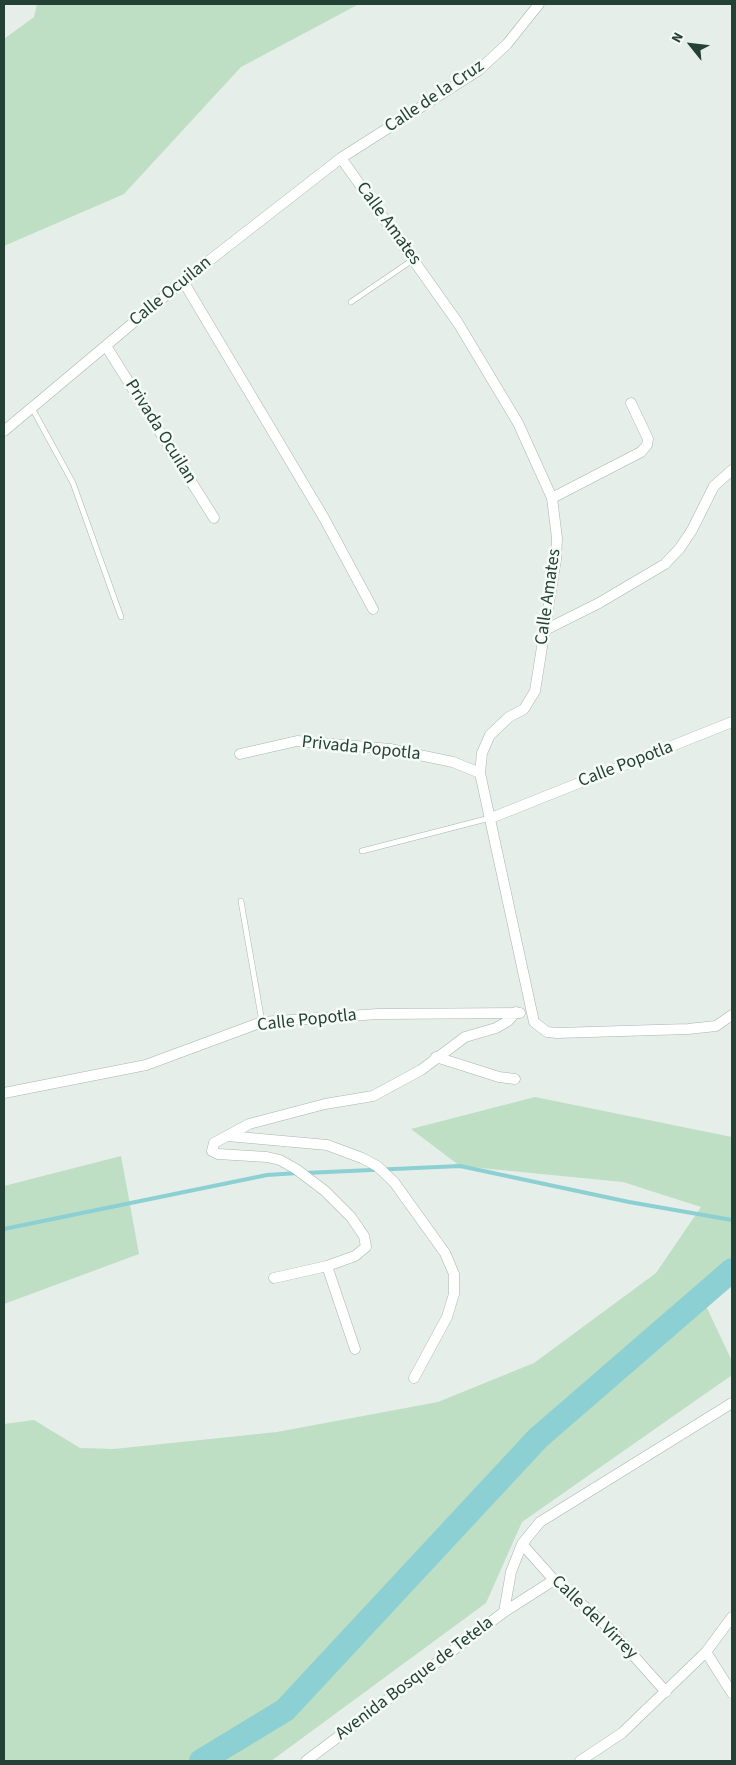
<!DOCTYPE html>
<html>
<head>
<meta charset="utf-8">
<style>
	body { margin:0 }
	#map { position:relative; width:736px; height:1765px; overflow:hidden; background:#e5eee9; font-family:"Source Sans 3",sans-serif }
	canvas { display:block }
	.frame { position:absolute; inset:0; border:5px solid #244136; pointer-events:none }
	.north { position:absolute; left:666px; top:20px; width:50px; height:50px; -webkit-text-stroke:4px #f6fbf8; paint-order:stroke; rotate:299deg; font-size:14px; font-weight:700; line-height:20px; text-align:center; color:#244136 }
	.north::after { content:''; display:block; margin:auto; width:18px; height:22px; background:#244136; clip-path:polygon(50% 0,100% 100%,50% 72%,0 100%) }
</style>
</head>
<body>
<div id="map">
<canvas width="736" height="1765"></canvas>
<div class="frame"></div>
<div class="north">N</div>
</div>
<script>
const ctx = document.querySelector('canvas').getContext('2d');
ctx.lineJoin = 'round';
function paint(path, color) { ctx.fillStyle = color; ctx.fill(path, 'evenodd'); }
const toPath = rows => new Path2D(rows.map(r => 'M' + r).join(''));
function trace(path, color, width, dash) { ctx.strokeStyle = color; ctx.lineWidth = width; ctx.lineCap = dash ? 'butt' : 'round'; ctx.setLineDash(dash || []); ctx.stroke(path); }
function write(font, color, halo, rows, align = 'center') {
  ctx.font = font + ' "Source Sans 3",sans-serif'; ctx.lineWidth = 5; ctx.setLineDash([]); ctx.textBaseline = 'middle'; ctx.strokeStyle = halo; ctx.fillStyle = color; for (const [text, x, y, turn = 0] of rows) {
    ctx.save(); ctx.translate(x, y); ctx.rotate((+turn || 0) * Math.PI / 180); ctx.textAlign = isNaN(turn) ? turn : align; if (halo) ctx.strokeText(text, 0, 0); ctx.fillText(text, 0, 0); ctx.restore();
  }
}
paint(toPath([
	[37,4,359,4,241,67,124,194,4,246,4,39,34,17],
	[535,1097,732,1137,732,1274,706,1306,732,1361,732,1375,522,1522,486,1603,271,1761,4,1761,4,1424,34,1420,80,1448,114,1449,277,1432,438,1402,534,1363,656,1273,701,1207,623,1182,460,1166,411,1129],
	[121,1156,139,1254,4,1304,4,1186]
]), '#bedfc4');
trace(toPath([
	[305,1173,460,1166,629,1202,732,1220],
	[4,1229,267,1175,298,1173]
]), '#8dd0d3', 4);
trace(toPath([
	[201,1761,285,1710,538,1438,732,1270]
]), '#8dd0d3', 24);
const lane = toPath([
	[351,302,414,259],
	[32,408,73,483,121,617],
	[362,851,490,818],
	[241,901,262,1022]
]);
const street = toPath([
	[341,158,458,323,518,423,552,498,557,538,556,559,535,691,524,709,509,717,490,735,482,753,480,773,534,1022,547,1032,557,1033,688,1029,716,1026,732,1015],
	[183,281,324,518,373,609],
	[106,346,214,518],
	[4,431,183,281,341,158,479,70,507,44,539,4],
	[552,498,641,452,647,445,648,439,631,403],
	[545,630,599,603,665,564,680,548,692,530,714,486,732,470],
	[240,754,297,741,390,749,453,762,480,773],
	[491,818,732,722],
	[436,1057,499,1077,515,1079],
	[4,1093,146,1065,262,1022,378,1014,520,1013],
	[228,1136,327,1145,362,1158,377,1166,394,1182,445,1253,454,1274,454,1294,447,1317,414,1378],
	[327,1266,355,1349],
	[274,1278,327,1266,355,1256,366,1247,364,1236,351,1217,325,1191,296,1169,280,1160,267,1157,218,1154,212,1151,214,1143,249,1124,325,1104,373,1096,421,1070,465,1037,496,1028,508,1021,516,1012],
	[522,1544,554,1580,609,1628,666,1692],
	[504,1612,554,1580],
	[706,1652,732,1693],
	[306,1761,504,1612,511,1572,522,1544,540,1522,732,1403],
	[580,1761,622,1733,706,1652,732,1617]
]);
trace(lane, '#a7b7b0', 6);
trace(street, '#a7b7b0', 11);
trace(lane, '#fff', 5);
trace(street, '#fff', 10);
write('18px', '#244136', '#f6fbf8', [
	["Calle de la Cruz",435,97,-34],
	["Calle Amates",388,224,54],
	["Calle Ocuilan",171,292,-39],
	["Privada Ocuilan",160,432,58],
	["Calle Amates",549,597,-82],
	["Privada Popotla",361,749,6],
	["Calle Popotla",626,765,-21],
	["Calle Popotla",307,1021,-6],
	["Calle del Virrey",594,1618,44],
	["Avenida Bosque de Tetela",415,1679,-37]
]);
</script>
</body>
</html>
